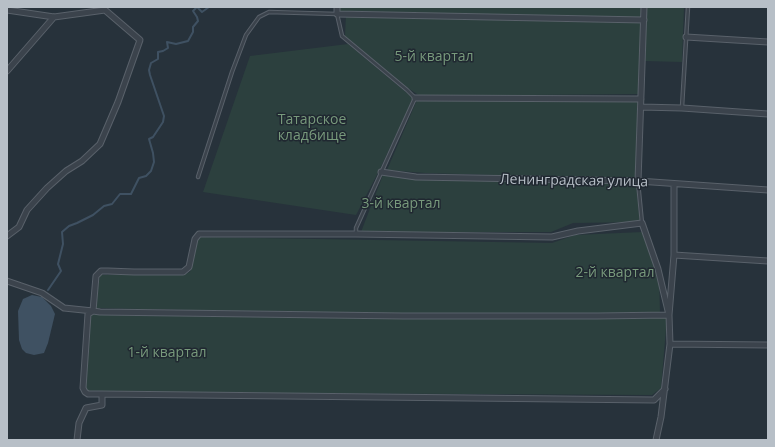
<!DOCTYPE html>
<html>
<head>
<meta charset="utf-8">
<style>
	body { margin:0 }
	#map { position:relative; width:775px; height:447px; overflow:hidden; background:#27323b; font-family:"Open Sans",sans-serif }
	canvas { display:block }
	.frame { position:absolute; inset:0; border:8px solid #b7bfc7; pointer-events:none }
</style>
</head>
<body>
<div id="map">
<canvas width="775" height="447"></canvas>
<div class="frame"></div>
</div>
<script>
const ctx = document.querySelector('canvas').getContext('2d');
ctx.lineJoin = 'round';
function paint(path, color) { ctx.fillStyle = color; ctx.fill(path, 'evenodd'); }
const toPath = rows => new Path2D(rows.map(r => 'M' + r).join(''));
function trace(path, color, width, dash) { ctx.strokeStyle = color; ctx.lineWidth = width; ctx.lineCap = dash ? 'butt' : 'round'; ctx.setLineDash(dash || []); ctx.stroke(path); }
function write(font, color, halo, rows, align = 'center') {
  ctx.font = font + ' "Open Sans",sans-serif'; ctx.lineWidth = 3; ctx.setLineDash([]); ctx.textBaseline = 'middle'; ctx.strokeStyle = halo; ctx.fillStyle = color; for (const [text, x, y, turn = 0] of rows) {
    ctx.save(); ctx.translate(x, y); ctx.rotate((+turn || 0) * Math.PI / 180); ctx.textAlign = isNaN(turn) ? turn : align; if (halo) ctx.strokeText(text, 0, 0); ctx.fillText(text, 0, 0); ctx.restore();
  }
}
paint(toPath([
	[340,7,642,7,641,18,339,11],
	[646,7,684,7,682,62,645,61],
	[346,15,640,22,640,94,420,96,408,88,345,36],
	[348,44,413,98,380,169,356,215,203,192,250,56],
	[417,100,638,101,636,179,425,173,387,170],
	[383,175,417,179,636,184,640,222,573,223,551,232,361,232],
	[643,232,659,276,660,313,328,313,95,308,100,275,185,274,190,272,198,237,552,243,575,235],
	[90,314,667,317,661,388,652,395,85,392]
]), '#2c403e');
paint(toPath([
	[32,295,42,297,51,306,55,314,48,343,44,353,34,355,26,353,22,349,19,340,18,311,23,299]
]), '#3f5162');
trace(toPath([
	[48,290,61,271,58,264,63,244,62,232,69,226,77,223,93,215,104,206,112,204,120,194,131,194,139,178,146,176,151,171,154,162,153,153,149,139,153,137,163,122,164,116,150,75,149,70,151,63,158,59,158,52,163,51,168,48,167,42,176,44,188,41,193,32,193,27,198,21,197,17,193,11,197,7,202,12,209,7]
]), '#3f5162', 2);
const service = toPath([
	[682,107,688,7],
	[198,177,232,72,246,35,259,17,269,12,337,14,342,36,407,90,415,98,356,228,356,233],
	[638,182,642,223]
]);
const minor = toPath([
	[337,7,337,14,644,20],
	[7,10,54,17,105,10,140,40,118,102,100,144,82,161,66,171,47,188,27,210,19,227,7,236],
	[686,37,768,42],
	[7,71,54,17],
	[415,98,641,99],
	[641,107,682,108,768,114],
	[381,172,416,177,638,181,768,190],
	[638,181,644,7],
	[674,255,768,261],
	[7,281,42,293,64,308,93,311,100,312,403,316,597,316,669,315,658,269,642,223,578,231,552,237,356,234,199,234,195,239,189,267,183,272,134,272,108,271,101,271,96,276,93,311,88,314,83,388,85,392,88,394,102,394],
	[670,344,768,345],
	[77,440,79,423,86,408,102,405,102,394,654,400,665,389],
	[656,440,661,417,670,344,669,315,674,255,674,184]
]);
trace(service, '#59616a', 4.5);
trace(minor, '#59616a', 7);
trace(service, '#3b434c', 2.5);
trace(minor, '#3b434c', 5);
write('14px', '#789a7c', '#202831', [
	["5-й квартал",434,57],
	["Татарское",312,120],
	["кладбище",312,136],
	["3-й квартал",401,204],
	["2-й квартал",615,273],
	["1-й квартал",167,353]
]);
write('14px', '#b7bfc7', '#202831', [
	["Ленинградская улица",574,181,1]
]);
</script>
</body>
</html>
